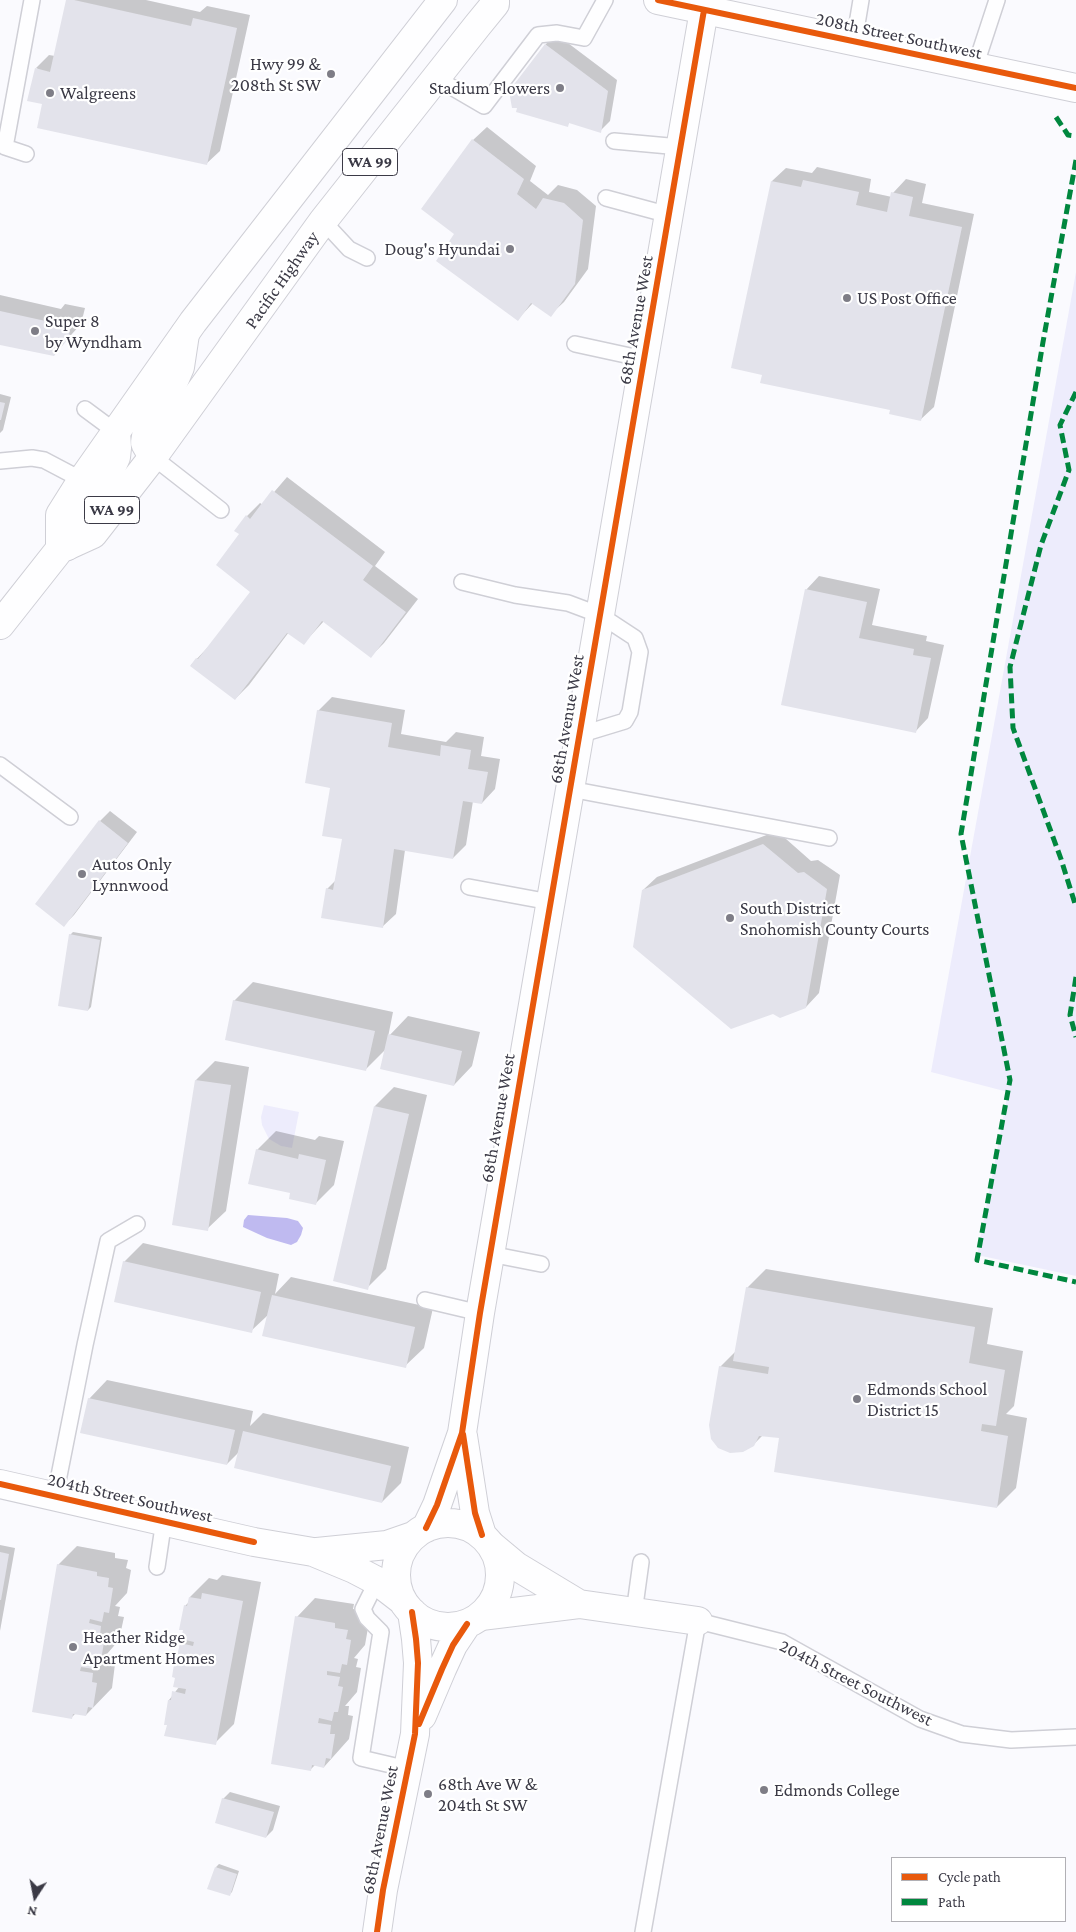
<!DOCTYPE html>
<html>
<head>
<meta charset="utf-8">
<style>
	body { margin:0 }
	#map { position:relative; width:1076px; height:1932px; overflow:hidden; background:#fafafe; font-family:"Crimson Pro",serif }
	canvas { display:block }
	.legend { position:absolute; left:891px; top:1857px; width:175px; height:65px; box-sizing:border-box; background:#fff; border:1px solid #b1b0b5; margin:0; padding:6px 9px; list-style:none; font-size:15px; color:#3b3a46 }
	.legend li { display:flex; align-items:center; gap:10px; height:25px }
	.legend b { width:25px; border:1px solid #b1b0b5 }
	.north { position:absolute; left:10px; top:1872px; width:50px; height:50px; -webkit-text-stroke:4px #fff; paint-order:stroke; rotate:191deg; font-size:14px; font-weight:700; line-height:20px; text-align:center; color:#3b3a46 }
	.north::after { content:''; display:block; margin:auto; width:18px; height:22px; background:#3b3a46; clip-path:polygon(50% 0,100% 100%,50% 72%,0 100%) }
</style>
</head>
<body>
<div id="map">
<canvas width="1076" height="1932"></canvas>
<ul class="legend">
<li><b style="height:6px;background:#e8590c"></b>Cycle path</li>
<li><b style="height:6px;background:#00873e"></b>Path</li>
</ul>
<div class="north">N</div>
</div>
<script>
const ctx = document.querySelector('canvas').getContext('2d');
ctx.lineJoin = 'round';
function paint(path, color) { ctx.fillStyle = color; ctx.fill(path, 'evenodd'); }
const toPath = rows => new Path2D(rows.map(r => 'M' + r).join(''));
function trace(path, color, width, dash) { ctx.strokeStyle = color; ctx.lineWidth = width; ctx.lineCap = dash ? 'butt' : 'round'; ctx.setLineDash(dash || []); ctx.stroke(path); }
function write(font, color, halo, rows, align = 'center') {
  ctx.font = font + ' "Crimson Pro",serif'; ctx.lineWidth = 4.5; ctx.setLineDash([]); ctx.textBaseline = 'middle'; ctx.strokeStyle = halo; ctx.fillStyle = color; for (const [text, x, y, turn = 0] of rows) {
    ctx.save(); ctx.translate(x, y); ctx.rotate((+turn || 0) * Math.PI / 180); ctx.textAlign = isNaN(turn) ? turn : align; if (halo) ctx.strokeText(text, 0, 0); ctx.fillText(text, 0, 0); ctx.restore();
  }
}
paint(toPath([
	[1076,272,1076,1276,977,1255,1008,1092,931,1072],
	[264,1105,299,1112,292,1148,281,1146,269,1139,262,1125,261,1117]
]), '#edecfc');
paint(toPath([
	[248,1215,287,1218,298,1221,303,1228,301,1235,297,1242,291,1245,267,1238,243,1227,244,1220]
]), '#bfbaf0');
paint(toPath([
	[67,0,146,0,200,12,207,6,250,15,220,151,206,164,36,68,49,55,55,56],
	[556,34,617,80,610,121,600,131,570,122,567,125,518,107,511,91,546,44],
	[487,127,536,166,530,181,548,195,558,185,577,190,596,206,588,269,564,302,550,315,533,303,518,319,456,234,473,140],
	[817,167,871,179,869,192,892,197,893,193,906,179,926,184,922,203,974,214,934,407,920,420,891,409,764,374,733,367,772,181,786,168,812,173],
	[0,295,61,309,65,304,85,308,81,324,53,355,0,343],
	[0,394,11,397,3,430,0,433],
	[287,477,385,552,375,566,418,599,384,643,371,656,324,621,304,643,289,632,249,685,235,699,191,665,210,645,252,591,241,534,247,516,260,503,263,505],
	[819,576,880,589,872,625,927,636,926,641,944,645,928,718,915,732,806,590],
	[332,697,405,710,401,734,446,742,456,732,484,737,481,756,500,759,495,789,482,803,473,801,466,845,453,858,405,850,396,914,382,927,327,889,336,880,344,838,331,787,318,711],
	[110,811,137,832,74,915,64,925,100,821],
	[777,831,811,861,818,860,840,875,819,993,806,1007,643,890,657,877],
	[73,932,102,937,91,1007,88,1010,70,935],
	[253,982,393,1012,388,1037,408,1016,480,1032,472,1066,454,1085,386,1049,366,1069,234,1001],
	[215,1061,249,1067,226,1211,207,1229,196,1080],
	[394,1087,427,1095,386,1269,367,1288,375,1106],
	[276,1131,315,1140,319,1136,344,1141,334,1185,315,1204,291,1192,257,1150],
	[143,1243,279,1274,275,1294,291,1277,433,1308,424,1348,405,1366,268,1315,251,1331,124,1262],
	[766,1269,993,1308,987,1344,1023,1351,1014,1406,1006,1414,1027,1418,1016,1488,997,1507,781,1437,763,1435,753,1445,720,1367,736,1351,747,1288],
	[107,1380,253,1411,250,1426,263,1413,409,1447,401,1483,382,1502,239,1452,227,1464,89,1399],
	[0,1545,15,1548,0,1631],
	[77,1546,115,1553,115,1558,128,1560,126,1568,131,1570,127,1593,115,1606,120,1607,118,1616,124,1617,119,1640,107,1654,111,1655,110,1663,115,1664,112,1688,86,1715,76,1713,71,1718,58,1565],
	[222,1575,261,1582,234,1724,215,1743,168,1724,169,1700,179,1687,177,1653,180,1650,181,1644,186,1639,185,1606,189,1602,190,1597,209,1578,217,1580],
	[315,1598,354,1604,353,1609,366,1611,369,1622,365,1645,354,1658,358,1659,356,1667,361,1668,357,1692,345,1706,349,1706,348,1715,353,1716,349,1739,324,1767,315,1765,310,1770,297,1617],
	[230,1792,280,1806,273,1830,266,1837,223,1799],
	[219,1864,239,1871,232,1892,229,1895,216,1867]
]), '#0003');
paint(toPath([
	[66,0,74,0,191,26,193,18,237,28,207,165,37,128,42,104,27,101,35,68,50,72],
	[545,44,608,91,601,133,569,123,568,127,516,112,517,108,512,108,509,91],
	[472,139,524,179,517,194,536,209,543,198,564,203,583,220,575,284,551,317,531,303,518,321,436,261,454,234,421,209],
	[803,180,859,192,856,205,887,212,891,192,913,197,909,216,962,227,921,421,889,414,890,410,760,383,762,375,731,368,771,181,801,187],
	[0,311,50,322,51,317,72,321,68,339,54,356,0,345],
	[0,402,5,403,1,420,0,420],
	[272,490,373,566,363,580,406,612,371,658,322,621,304,645,287,633,235,700,190,666,196,658,198,659,250,592,216,565,239,534,234,531,246,515,250,519],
	[805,589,867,602,859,638,914,649,913,655,931,658,916,733,781,705],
	[317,710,392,723,388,747,440,756,441,745,471,750,468,769,488,772,482,804,463,801,453,859,394,849,383,928,321,918,326,888,333,890,342,839,322,836,330,788,305,783],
	[99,820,128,843,64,927,35,904],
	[763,844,798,873,804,872,827,889,806,1008,780,1018,773,1014,731,1029,633,947,642,890],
	[69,934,100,940,88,1011,58,1006],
	[233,1000,375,1031,366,1071,225,1040],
	[388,1034,462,1051,454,1086,380,1069],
	[195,1080,231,1085,208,1231,172,1225],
	[374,1106,409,1114,368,1290,333,1281],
	[256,1149,298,1159,299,1154,326,1160,316,1205,289,1199,290,1193,248,1184],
	[123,1261,261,1292,252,1333,114,1302],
	[746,1287,975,1327,969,1363,1005,1370,996,1426,982,1424,981,1431,1008,1436,997,1508,774,1472,779,1438,759,1436,754,1446,743,1452,730,1453,718,1448,711,1439,709,1425,719,1366,768,1374,769,1367,733,1361],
	[272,1295,415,1327,406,1368,262,1336],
	[88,1398,235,1430,227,1465,80,1433],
	[243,1431,391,1466,382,1503,234,1468],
	[0,1552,9,1554,1,1600,0,1600],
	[57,1564,97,1572,97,1576,109,1578,108,1587,113,1588,109,1613,104,1612,102,1622,90,1619,89,1623,101,1626,100,1635,105,1636,101,1660,96,1659,94,1669,81,1667,80,1671,93,1673,92,1682,97,1683,93,1708,88,1707,86,1716,73,1714,72,1719,32,1712],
	[202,1593,243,1601,216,1745,164,1736,167,1725,164,1725,168,1700,171,1700,172,1691,185,1694,186,1689,173,1687,175,1678,172,1677,176,1652,178,1652,180,1643,193,1646,194,1642,181,1639,183,1630,179,1630,184,1605,187,1606,189,1597,201,1599],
	[295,1616,335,1623,335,1628,348,1630,346,1639,351,1640,347,1665,342,1664,340,1673,327,1671,327,1675,340,1677,338,1686,343,1687,338,1712,334,1712,332,1721,319,1718,318,1723,331,1725,330,1734,335,1734,331,1759,326,1758,324,1768,312,1765,311,1771,271,1764],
	[222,1798,274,1812,266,1838,215,1823],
	[215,1867,237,1874,230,1896,207,1889]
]), '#e3e3eb');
const service = toPath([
	[854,42,861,0],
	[975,67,997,0],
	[436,78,484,106,538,35,557,33,584,38,605,0],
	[614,141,680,147],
	[26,154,5,147,32,0],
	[606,198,669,215],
	[323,221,349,249,367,258],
	[575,344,644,359],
	[85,409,116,432],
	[153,457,221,510],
	[0,461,32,458,44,460,82,480],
	[462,582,515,595,568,603,600,615,635,638,640,652,630,712,625,721,579,735],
	[0,765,70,817],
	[570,789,829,838],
	[469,887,550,902],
	[490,1254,541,1264],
	[425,1300,480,1313],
	[55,1496,85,1345,108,1241,137,1224],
	[157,1567,164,1520],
	[377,1581,363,1609,367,1618,381,1632,361,1758,408,1769],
	[634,1613,641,1562],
	[643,1932,698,1621,782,1642,920,1719,962,1734,1011,1740,1076,1737]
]);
const minor = toPath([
	[492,1546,516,1566,579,1604],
	[481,1616,579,1604,698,1621]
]);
const tertiary = toPath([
	[658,0,1076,88],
	[463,1436,475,1513,482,1535],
	[0,1484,254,1542,313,1552,354,1569,377,1581,403,1601],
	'396 1575a52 52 0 1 1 104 0a52 52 0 1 1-104 0Z',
	[426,1528,437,1505,462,1433,480,1313,704,10],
	[317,1552,387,1545,413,1536],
	[422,1716,442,1669,453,1645,467,1624],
	[377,1932,383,1890,415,1734,418,1663,416,1639,412,1612]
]);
const primary = toPath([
	[153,457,145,443,147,430,151,419,174,381,180,367,185,334],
	[67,546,68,534,74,520,112,466,116,457,117,448,116,432]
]);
const trunk = toPath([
	[60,549,60,515,82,480,193,322,443,0],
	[0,625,60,549,93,534,153,457,323,221,477,26,495,4,495,0]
]);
trace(service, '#cfcfd6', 18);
trace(minor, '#cfcfd6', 30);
trace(tertiary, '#cfcfd6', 30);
trace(primary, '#cfcfd6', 30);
trace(trunk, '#cfcfd6', 30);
trace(service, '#fefeff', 15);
trace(minor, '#fefeff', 28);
trace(tertiary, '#fefeff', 28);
trace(primary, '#fefeff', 28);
trace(trunk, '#fefeff', 28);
trace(toPath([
	[1056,117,1068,135,1076,136],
	[1076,160,1043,342,961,834,1010,1080,977,1260,1076,1282],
	[1076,392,1060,425,1069,470,1041,545,1010,667,1013,728,1061,859,1076,907],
	[1076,977,1070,1015,1076,1037]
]), '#00873e', 5, [10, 5]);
trace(toPath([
	[658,0,1076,88],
	[463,1434,475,1513,482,1535],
	[0,1484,254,1542],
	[426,1528,437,1505,462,1433,480,1313,704,10],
	[419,1724,442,1669,453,1645,467,1624],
	[377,1932,383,1890,415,1734,418,1663,416,1639,412,1612]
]), '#e8590c', 6);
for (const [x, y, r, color] of [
	[331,74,5,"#7e7d86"],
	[560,88,5,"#7e7d86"],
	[50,93,5,"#7e7d86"],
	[510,249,5,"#7e7d86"],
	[847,298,5,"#7e7d86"],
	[35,331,5,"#7e7d86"],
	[82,874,5,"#7e7d86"],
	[730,918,5,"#7e7d86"],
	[857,1399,5,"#7e7d86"],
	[73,1647,5,"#7e7d86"],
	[764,1790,5,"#7e7d86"],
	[428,1794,5,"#7e7d86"]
]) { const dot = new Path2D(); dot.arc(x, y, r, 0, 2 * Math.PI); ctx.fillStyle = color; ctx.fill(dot); trace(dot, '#fff', 2); }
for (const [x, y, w] of [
	[370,162,55],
	[112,510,55]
]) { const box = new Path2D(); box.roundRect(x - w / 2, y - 13.5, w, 27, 4); ctx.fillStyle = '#fff'; ctx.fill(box); trace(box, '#3b3a46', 1); }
write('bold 16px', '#3b3a46', null, [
	["WA 99",370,162],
	["WA 99",112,510]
]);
write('18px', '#3b3a46', '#fff', [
	["208th Street Southwest",899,36,12],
	["Pacific Highway",282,280,-55],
	["68th Avenue West",636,320,-80],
	["68th Avenue West",567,719,-80],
	["68th Avenue West",498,1118,-80],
	["204th Street Southwest",130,1498,13],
	["204th Street Southwest",856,1683,27],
	["68th Avenue West",380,1830,-79]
]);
write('18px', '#3b3a46', '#fff', [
	["Hwy 99 &",321,64,"right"],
	["208th St SW",321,85,"right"],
	["Stadium Flowers",550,88,"right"],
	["Walgreens",60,93],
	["Doug's Hyundai",500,249,"right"],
	["US Post Office",857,298],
	["Super 8",45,321],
	["by Wyndham",45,342],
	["Autos Only",92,864],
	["Lynnwood",92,885],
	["South District",740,908],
	["Snohomish County Courts",740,929],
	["Edmonds School",867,1389],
	["District 15",867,1410],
	["Heather Ridge",83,1637],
	["Apartment Homes",83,1658],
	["68th Ave W &",438,1784],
	["204th St SW",438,1805],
	["Edmonds College",774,1790]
], 'left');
</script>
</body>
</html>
